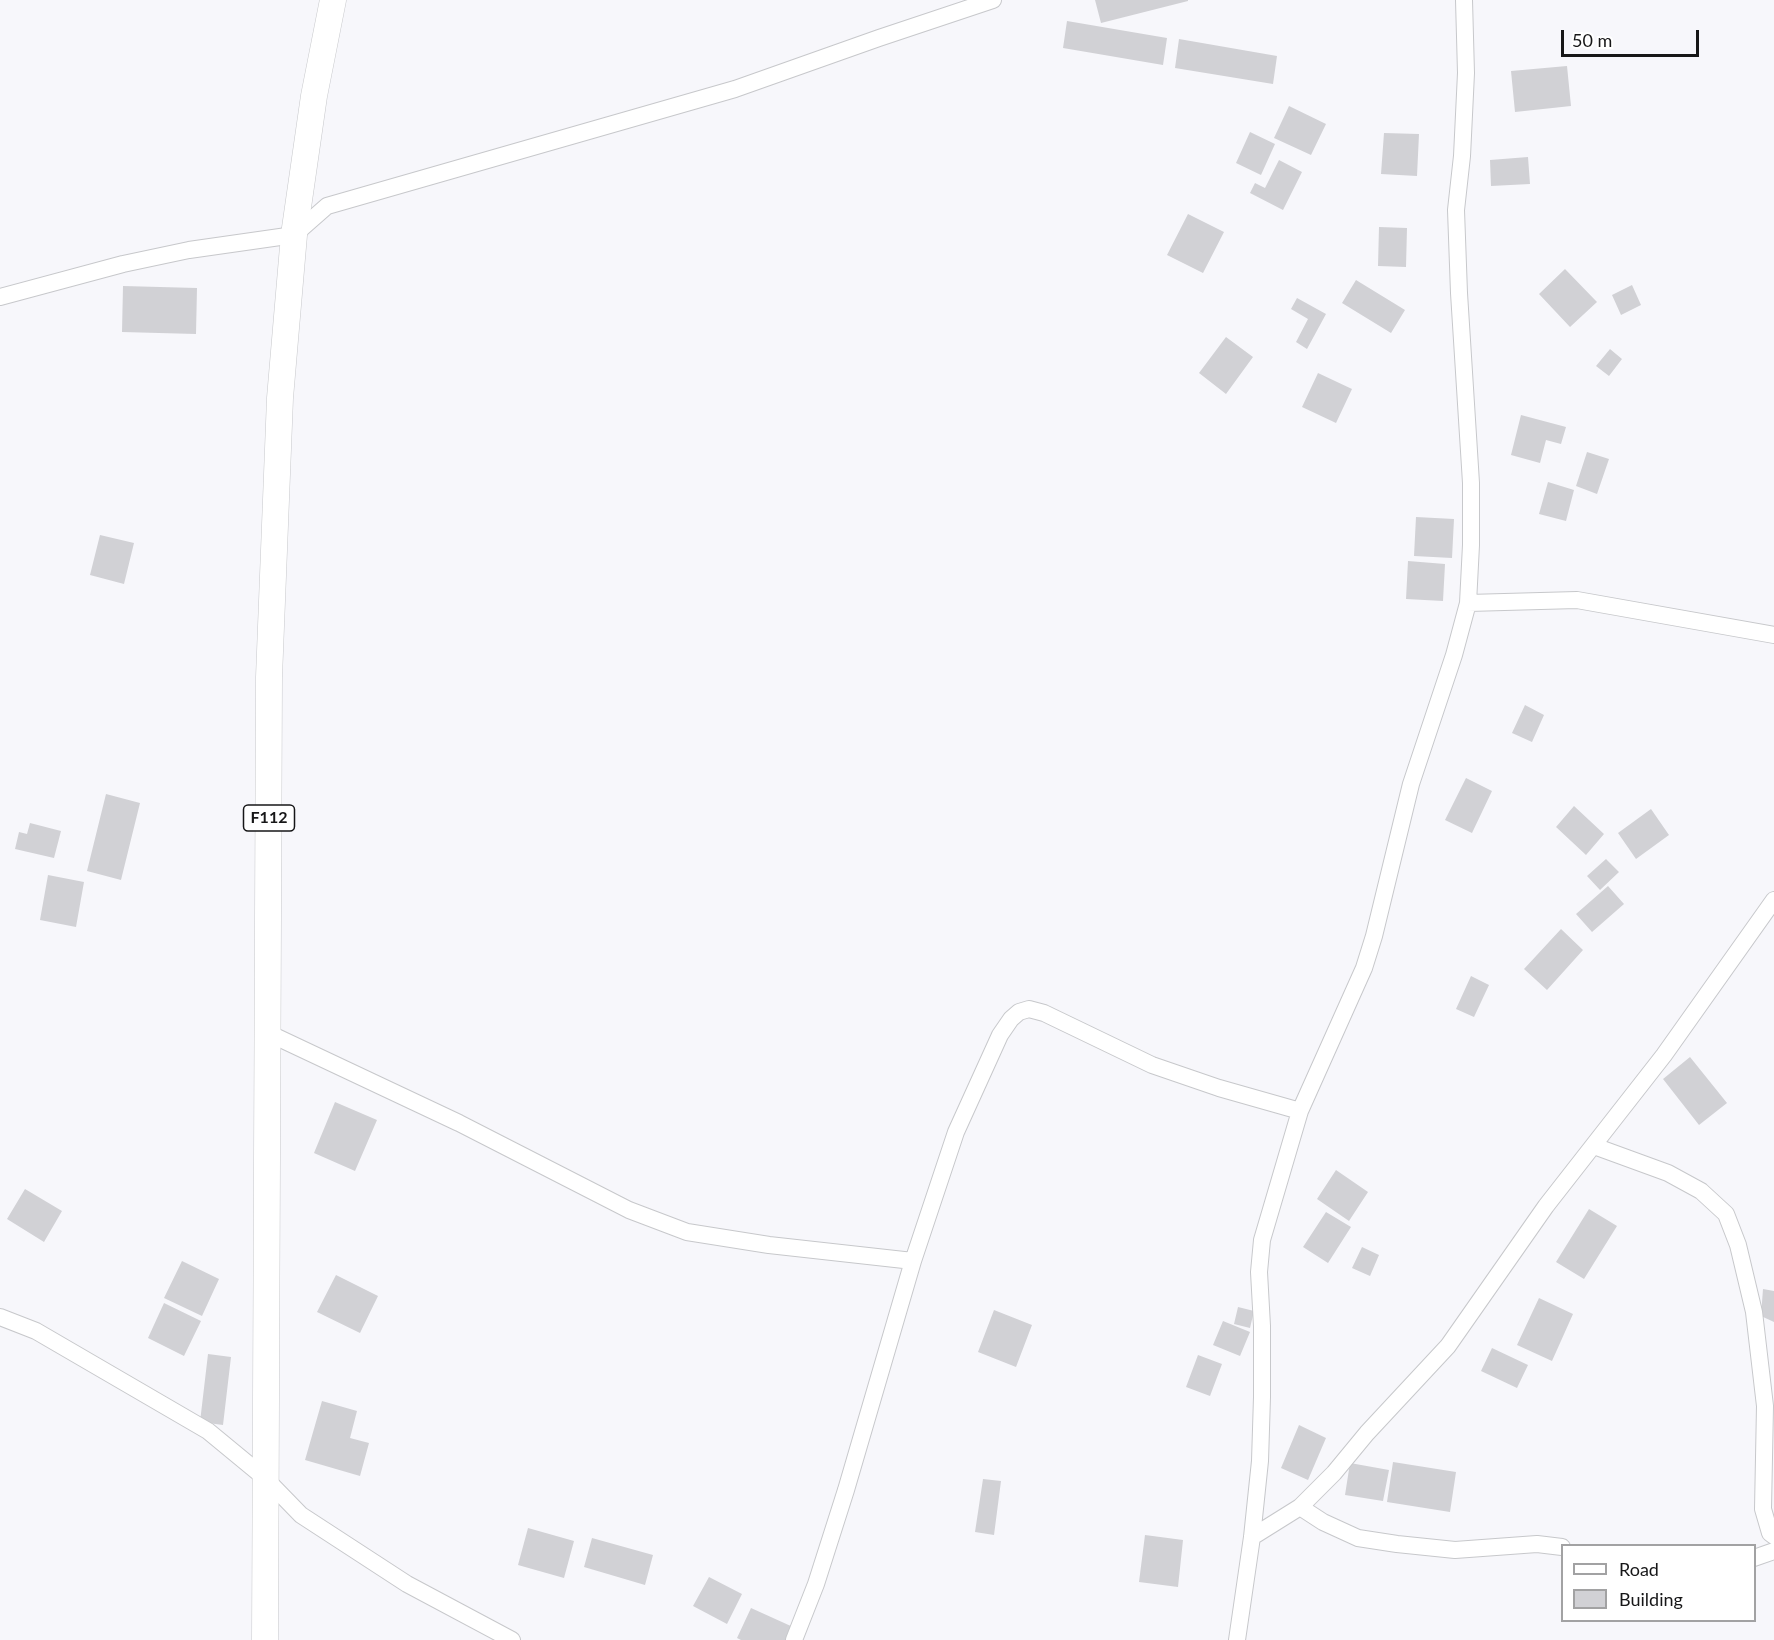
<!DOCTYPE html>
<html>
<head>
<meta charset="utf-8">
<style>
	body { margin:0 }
	#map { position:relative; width:1774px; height:1640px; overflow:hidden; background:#f7f7fb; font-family:Lato,sans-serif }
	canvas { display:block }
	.legend { position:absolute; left:1561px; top:1544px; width:195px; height:78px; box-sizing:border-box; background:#fff; border:2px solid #a2a2a3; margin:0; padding:8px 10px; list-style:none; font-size:18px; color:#171718 }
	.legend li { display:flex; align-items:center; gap:12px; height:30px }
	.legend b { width:30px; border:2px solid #a2a2a3 }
	.scale { position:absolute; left:1561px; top:30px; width:138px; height:27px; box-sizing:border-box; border:3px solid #171718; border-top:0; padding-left:8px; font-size:18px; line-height:21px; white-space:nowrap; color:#171718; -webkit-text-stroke:4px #fff; paint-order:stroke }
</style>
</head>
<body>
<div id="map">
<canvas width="1774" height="1640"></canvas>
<ul class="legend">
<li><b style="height:8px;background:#fff"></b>Road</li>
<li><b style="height:16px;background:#d1d1d5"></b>Building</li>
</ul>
<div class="scale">50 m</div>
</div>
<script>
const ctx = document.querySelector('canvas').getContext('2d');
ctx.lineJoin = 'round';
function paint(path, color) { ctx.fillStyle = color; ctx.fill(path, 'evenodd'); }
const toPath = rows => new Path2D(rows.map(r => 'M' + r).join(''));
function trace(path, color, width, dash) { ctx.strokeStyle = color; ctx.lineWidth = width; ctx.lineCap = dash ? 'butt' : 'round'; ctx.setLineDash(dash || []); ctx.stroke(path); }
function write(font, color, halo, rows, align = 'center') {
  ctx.font = font + ' Lato,sans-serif'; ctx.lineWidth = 6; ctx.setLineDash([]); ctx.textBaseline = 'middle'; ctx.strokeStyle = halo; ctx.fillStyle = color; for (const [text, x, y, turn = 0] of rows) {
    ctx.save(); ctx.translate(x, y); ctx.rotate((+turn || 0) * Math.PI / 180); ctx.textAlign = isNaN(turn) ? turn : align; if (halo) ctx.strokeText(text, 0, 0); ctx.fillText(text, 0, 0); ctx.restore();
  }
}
paint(toPath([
	[1095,0,1188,0,1188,1,1101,23],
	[1067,21,1167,38,1163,65,1063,48],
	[1179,39,1277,56,1273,84,1175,68],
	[1567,66,1571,106,1515,112,1511,71],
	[1289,106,1326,124,1311,155,1274,138],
	[1250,132,1275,144,1261,175,1236,163],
	[1384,133,1419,134,1417,176,1381,174],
	[1528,157,1530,184,1491,186,1490,160],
	[1279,160,1302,172,1283,210,1250,193,1255,183,1265,188],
	[1188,214,1224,232,1203,273,1167,255],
	[1379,227,1407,228,1406,267,1378,266],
	[1565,269,1597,302,1570,327,1539,294],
	[1356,280,1405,310,1391,333,1342,303],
	[1632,285,1641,305,1621,315,1612,295],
	[123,286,197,288,196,334,122,332],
	[1297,298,1326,314,1307,349,1296,342,1308,319,1291,309],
	[1226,337,1253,357,1226,394,1199,373],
	[1610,349,1622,359,1609,376,1596,366],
	[1318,373,1352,389,1336,423,1302,407],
	[1521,415,1566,427,1561,444,1546,440,1540,463,1511,455],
	[1587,452,1609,459,1597,494,1576,486],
	[1548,482,1574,490,1566,521,1539,514],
	[1416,517,1454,519,1452,558,1414,556],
	[100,535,134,543,124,584,90,575],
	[1408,561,1445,564,1443,601,1406,599],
	[1525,705,1544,715,1532,742,1512,733],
	[1466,778,1492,791,1472,833,1445,820],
	[106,794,140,803,121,880,87,871],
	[1574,806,1604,834,1586,855,1556,827],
	[1651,809,1669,835,1636,859,1618,833],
	[30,823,61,831,54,858,15,849,19,832,27,834],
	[1606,859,1619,872,1600,890,1587,876],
	[48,875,84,882,76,927,40,920],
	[1608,886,1624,904,1592,932,1576,914],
	[1561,929,1583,950,1547,990,1524,969],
	[1471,976,1489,985,1474,1017,1456,1009],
	[1690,1057,1727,1103,1699,1125,1663,1079],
	[335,1102,377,1120,355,1171,314,1153],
	[1336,1170,1368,1192,1349,1221,1317,1199],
	[25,1189,62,1211,44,1242,7,1219],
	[1589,1209,1617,1226,1584,1279,1556,1262],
	[1326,1212,1351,1227,1328,1263,1303,1247],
	[1362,1247,1379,1255,1370,1276,1352,1268],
	[182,1261,219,1279,202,1316,164,1298],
	[336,1275,378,1296,360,1333,317,1312],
	[1763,1289,1774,1291,1774,1322,1761,1316],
	[1539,1298,1573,1314,1552,1361,1517,1345],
	[164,1303,201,1321,184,1356,148,1338],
	[1238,1307,1254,1311,1250,1328,1234,1324],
	[994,1310,1032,1325,1016,1367,978,1352],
	[1223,1321,1250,1332,1240,1356,1213,1345],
	[1492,1348,1528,1365,1517,1388,1481,1371],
	[208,1354,231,1357,223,1425,200,1422],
	[1198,1355,1222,1364,1210,1396,1186,1387],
	[322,1401,357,1411,350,1438,369,1443,360,1476,305,1460],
	[1299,1425,1326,1438,1308,1480,1281,1468],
	[1393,1462,1456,1472,1450,1512,1387,1502],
	[1350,1463,1389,1470,1383,1501,1345,1495],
	[983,1479,1001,1481,994,1535,975,1532],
	[528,1528,574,1541,564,1578,518,1565],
	[1145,1535,1183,1540,1178,1587,1139,1582],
	[592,1538,653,1555,645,1585,584,1567],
	[709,1577,742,1594,727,1624,693,1606],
	[751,1608,793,1627,787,1640,741,1640,737,1638]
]), '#d1d1d5');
const street = toPath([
	[0,297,123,264,189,250,294,235,327,206,735,89,879,38,993,0],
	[1468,603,1577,600,1774,635],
	[268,1033,459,1123,629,1210,687,1232,769,1245,913,1261],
	[1594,1146,1668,1173,1701,1191,1726,1214,1738,1245,1754,1312,1765,1406,1763,1509,1770,1533,1774,1536],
	[0,1317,36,1331,208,1431,265,1478,301,1515,407,1584,512,1640],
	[1300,1507,1323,1522,1358,1538,1397,1544,1455,1550,1537,1544,1562,1547],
	[1252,1537,1300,1507,1334,1473,1367,1433,1448,1346,1546,1206,1664,1055,1774,900],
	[1754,1558,1774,1551],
	[794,1640,816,1584,846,1490,913,1261,956,1132,1000,1035,1011,1019,1019,1012,1029,1009,1044,1013,1152,1065,1219,1088,1300,1111],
	[1237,1640,1252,1537,1260,1461,1262,1397,1262,1326,1259,1272,1262,1240,1300,1111,1364,968,1374,936,1411,784,1454,655,1468,603,1471,545,1471,483,1459,293,1456,210,1462,156,1466,73,1464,0]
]);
const primary = toPath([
	[265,1640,269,677,280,398,294,235,314,96,333,0]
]);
trace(street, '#c7c8cb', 18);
trace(primary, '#c7c8cb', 27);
trace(street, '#fff', 16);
trace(primary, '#fff', 26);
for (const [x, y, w] of [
	[269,818,51]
]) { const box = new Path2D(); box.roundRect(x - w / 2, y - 13, w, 26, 4.5); ctx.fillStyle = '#fff'; ctx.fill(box); trace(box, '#171718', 1.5); }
write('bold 16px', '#171718', null, [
	["F112",269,818]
]);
</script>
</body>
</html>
